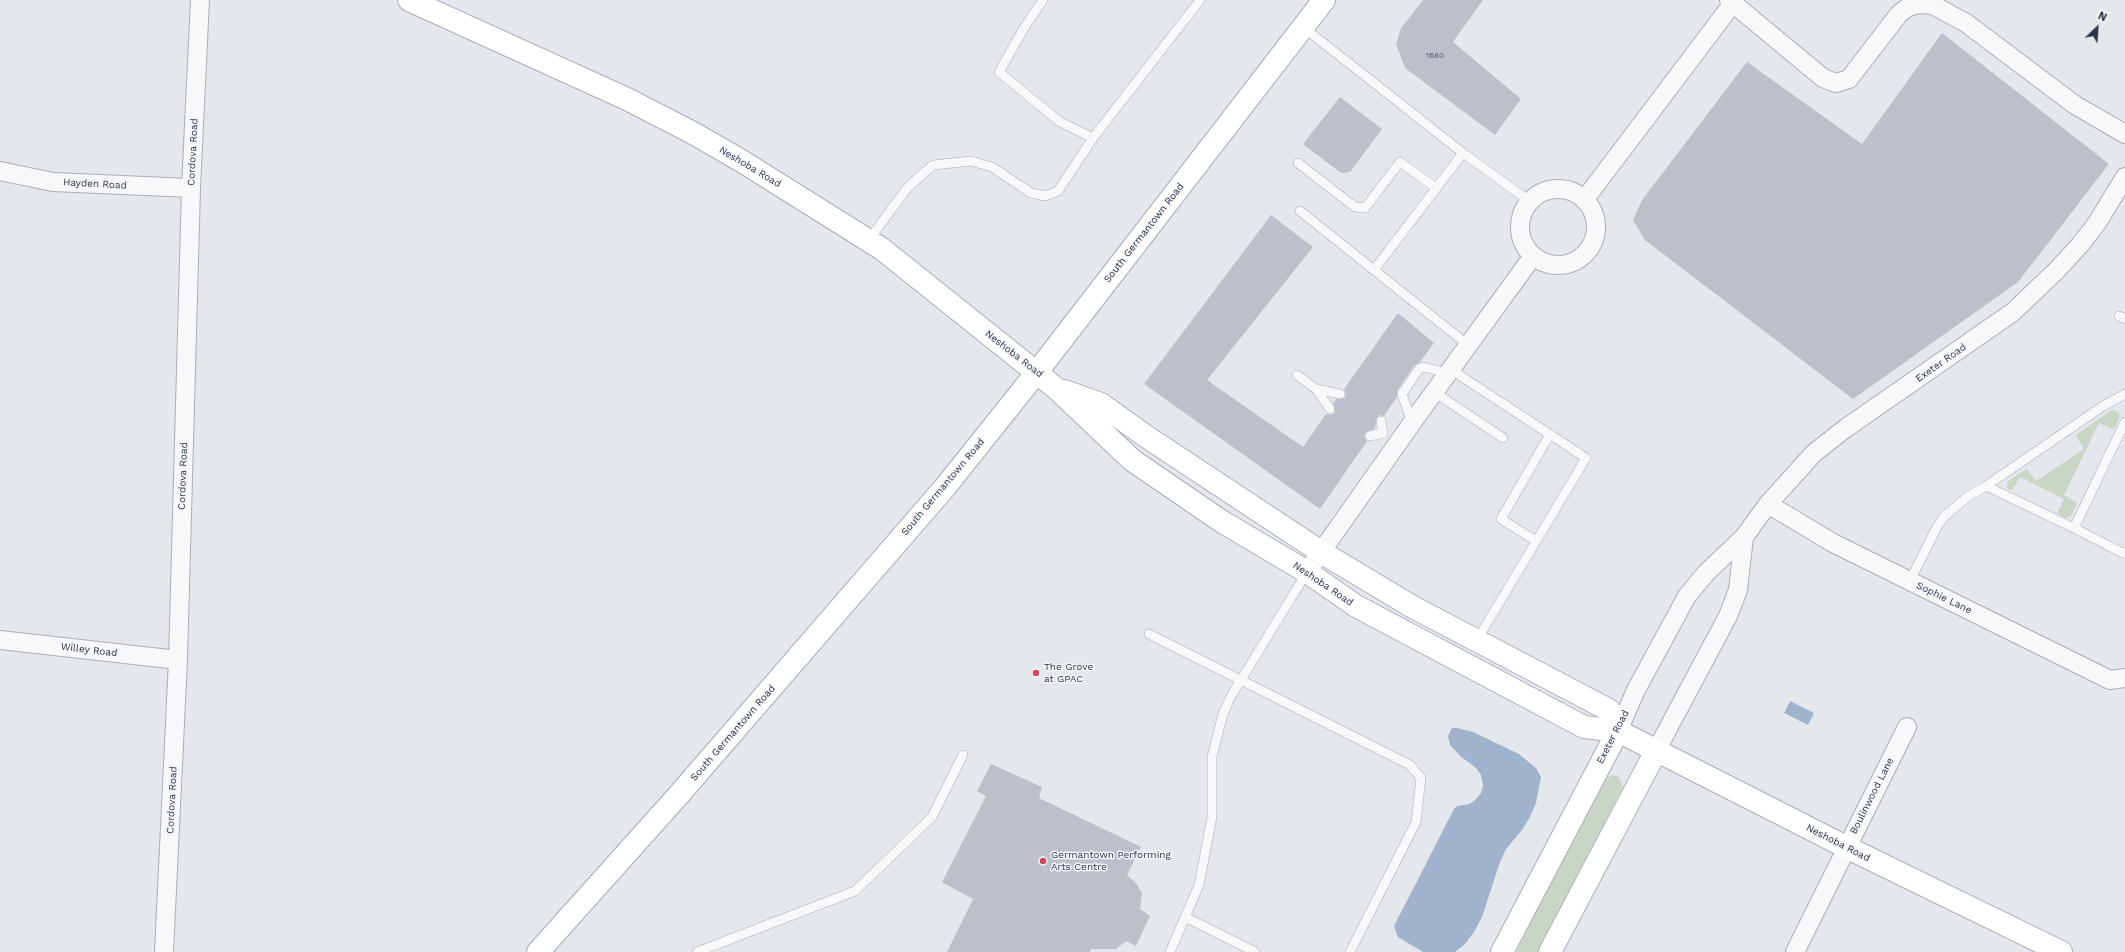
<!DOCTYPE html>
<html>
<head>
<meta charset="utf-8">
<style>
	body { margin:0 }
	#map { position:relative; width:2125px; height:952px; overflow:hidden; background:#e4e7ec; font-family:"Work Sans",sans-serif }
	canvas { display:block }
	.north { position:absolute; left:2077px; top:8px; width:40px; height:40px; -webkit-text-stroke:3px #f4f6f9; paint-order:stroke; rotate:25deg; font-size:11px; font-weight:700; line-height:16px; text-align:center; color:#2b3445 }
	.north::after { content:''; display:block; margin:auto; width:14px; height:18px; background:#2b3445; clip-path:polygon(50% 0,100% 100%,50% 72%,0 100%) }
</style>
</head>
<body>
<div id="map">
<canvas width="2125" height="952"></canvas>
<div class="north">N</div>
</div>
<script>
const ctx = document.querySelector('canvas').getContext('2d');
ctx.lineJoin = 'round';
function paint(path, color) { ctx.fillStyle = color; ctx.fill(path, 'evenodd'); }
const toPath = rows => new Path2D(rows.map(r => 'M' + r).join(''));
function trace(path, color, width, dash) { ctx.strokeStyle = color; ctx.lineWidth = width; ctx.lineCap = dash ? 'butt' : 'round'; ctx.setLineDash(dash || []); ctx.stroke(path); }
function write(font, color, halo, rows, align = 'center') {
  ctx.font = font + ' "Work Sans",sans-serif'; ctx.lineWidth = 3; ctx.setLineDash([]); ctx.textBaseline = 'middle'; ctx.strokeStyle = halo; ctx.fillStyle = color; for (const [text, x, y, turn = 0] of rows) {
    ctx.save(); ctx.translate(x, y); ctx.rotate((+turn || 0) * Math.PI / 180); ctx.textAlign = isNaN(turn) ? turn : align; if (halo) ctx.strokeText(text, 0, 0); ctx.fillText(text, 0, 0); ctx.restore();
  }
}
paint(toPath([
	[2112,410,2118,412,2120,416,2115,427,2112,429,2099,423,2064,495,2077,503,2071,516,2065,518,2057,513,2064,499,2020,477,2013,489,2010,490,2007,488,2008,481,2027,469,2036,481,2084,449,2076,436,2077,434],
	[1612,775,1619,777,1623,787,1539,952,1516,952,1603,781]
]), '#c9d6c5');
paint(toPath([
	[1790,701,1814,713,1808,725,1784,713],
	[1452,728,1457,728,1473,732,1519,754,1536,768,1541,777,1536,803,1530,817,1522,830,1506,849,1500,862,1482,917,1474,932,1465,944,1455,952,1423,952,1398,937,1394,926,1454,809,1457,806,1469,804,1475,800,1481,793,1483,785,1481,775,1476,768,1460,756,1450,745,1448,736]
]), '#9fb4cc');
paint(toPath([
	[1423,0,1483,0,1453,42,1521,99,1495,135,1405,68,1396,44,1401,28],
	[1942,33,2109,164,2018,282,1853,399,1645,240,1633,220,1642,200,1747,62,1862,144],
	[1340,97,1382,129,1350,172,1341,173,1303,144],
	[1271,215,1313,247,1207,380,1303,447,1326,414,1331,415,1335,412,1333,403,1336,399,1345,398,1346,393,1344,389,1398,313,1434,343,1421,361,1414,366,1397,391,1397,397,1384,416,1380,415,1376,419,1375,429,1366,432,1364,437,1367,441,1320,509,1144,384],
	[991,764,1042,787,1039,798,1141,847,1127,875,1136,883,1142,893,1140,909,1150,916,1136,946,1126,941,1116,949,1091,949,1090,952,947,952,973,899,942,882,986,796,977,791]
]), '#bbc0ca');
const lane = toPath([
	[1043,0,1024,28,999,72,1060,122,1093,138,1200,0],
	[1303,27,1463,153,1529,201],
	[1298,163,1355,207,1365,208,1400,162,1436,188],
	[1300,211,1468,345],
	[868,241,908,187,933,165,971,161,992,167,1031,193,1045,196,1058,191,1093,138],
	[1374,270,1463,153],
	[2119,316,2125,319],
	[1450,369,1586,458,1477,640],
	[1297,375,1316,389],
	[1434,392,1503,438],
	[1330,409,1316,389,1340,394],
	[1412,423,1402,394,1419,369,1423,367,1447,373],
	[1370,436,1383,433,1381,421],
	[1986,486,2103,406,2125,394],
	[2074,528,2125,554],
	[1536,541,1501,519,1550,434],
	[1910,581,1938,525,1945,516,1967,497,1986,486,2074,528,2125,422],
	[1149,634,1410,765,1421,778,1416,822,1350,952],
	[1185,917,1255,952],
	[697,952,855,891,932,817,963,755],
	[1170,952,1199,885,1212,817,1212,757,1223,714,1230,698,1307,572]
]);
const street = toPath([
	[1729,0,1823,78,1836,83,1849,79,1899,14,1908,7,1919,4,1933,5,1966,23,2075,105,2125,134],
	[0,171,53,182,191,188],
	'1520 227a38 38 0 1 1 76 0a38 38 0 1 1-76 0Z',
	[1585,199,1733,3],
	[1768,504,1833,543,2110,680,2125,678],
	[1307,572,1419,413,1533,256],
	[0,640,178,660],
	[1618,731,1636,690,1687,596,1706,573,1744,537,1768,504,1814,453,1846,428,2013,312,2057,270,2080,245,2097,223,2125,177],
	[1656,751,1728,616,1738,590,1744,537],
	[164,952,178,660,191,188,200,0],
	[1795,952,1907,727]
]);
const secondary = toPath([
	[409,0,627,99,693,133,740,160,882,249,1057,389,1132,460,1221,521,1307,572,1356,606,1584,727,1618,731,1846,847,2061,952],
	[1064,391,1101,404,1144,435,1321,552,1411,606,1609,710,1618,731],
	[1502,952,1618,731],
	[1550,952,1656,751]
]);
const primary = toPath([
	[538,952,676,798,946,486,1037,372,1324,0]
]);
trace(lane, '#a9aeb7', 10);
trace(street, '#a9aeb7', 20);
trace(secondary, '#a9aeb7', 24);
trace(primary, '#a3abb8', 24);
trace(lane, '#f7f8fa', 9);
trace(street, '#f7f8fa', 18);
trace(secondary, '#fff', 22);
trace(primary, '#fff', 22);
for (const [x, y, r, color] of [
	[1036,673,4,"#d1495b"],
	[1043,861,4,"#d1495b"]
]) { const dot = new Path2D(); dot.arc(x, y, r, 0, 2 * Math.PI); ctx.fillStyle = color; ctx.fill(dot); trace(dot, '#f4f6f9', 1.5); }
write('8px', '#4f5766', null, [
	["1680",1435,56]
]);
write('10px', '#2b3445', '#f4f6f9', [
	["Cordova Road",193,152,-87],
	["Neshoba Road",750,167,31],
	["Hayden Road",95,184,3],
	["South Germantown Road",1144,233,-52],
	["Neshoba Road",1014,354,38],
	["Exeter Road",1941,363,-35],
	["Cordova Road",183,476,-88],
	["South Germantown Road",943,487,-50],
	["Neshoba Road",1323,584,34],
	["Sophie Lane",1944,598,26],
	["Willey Road",89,650,7],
	["South Germantown Road",733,733,-49],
	["Exeter Road",1613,737,-63],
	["Boulinwood Lane",1872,796,-63],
	["Cordova Road",172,800,-87],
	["Neshoba Road",1838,843,27]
]);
write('10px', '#2b3445', '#f4f6f9', [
	["The Grove",1044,667],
	["at GPAC",1044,679],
	["Germantown Performing",1051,855],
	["Arts Centre",1051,867]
], 'left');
</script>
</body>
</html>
